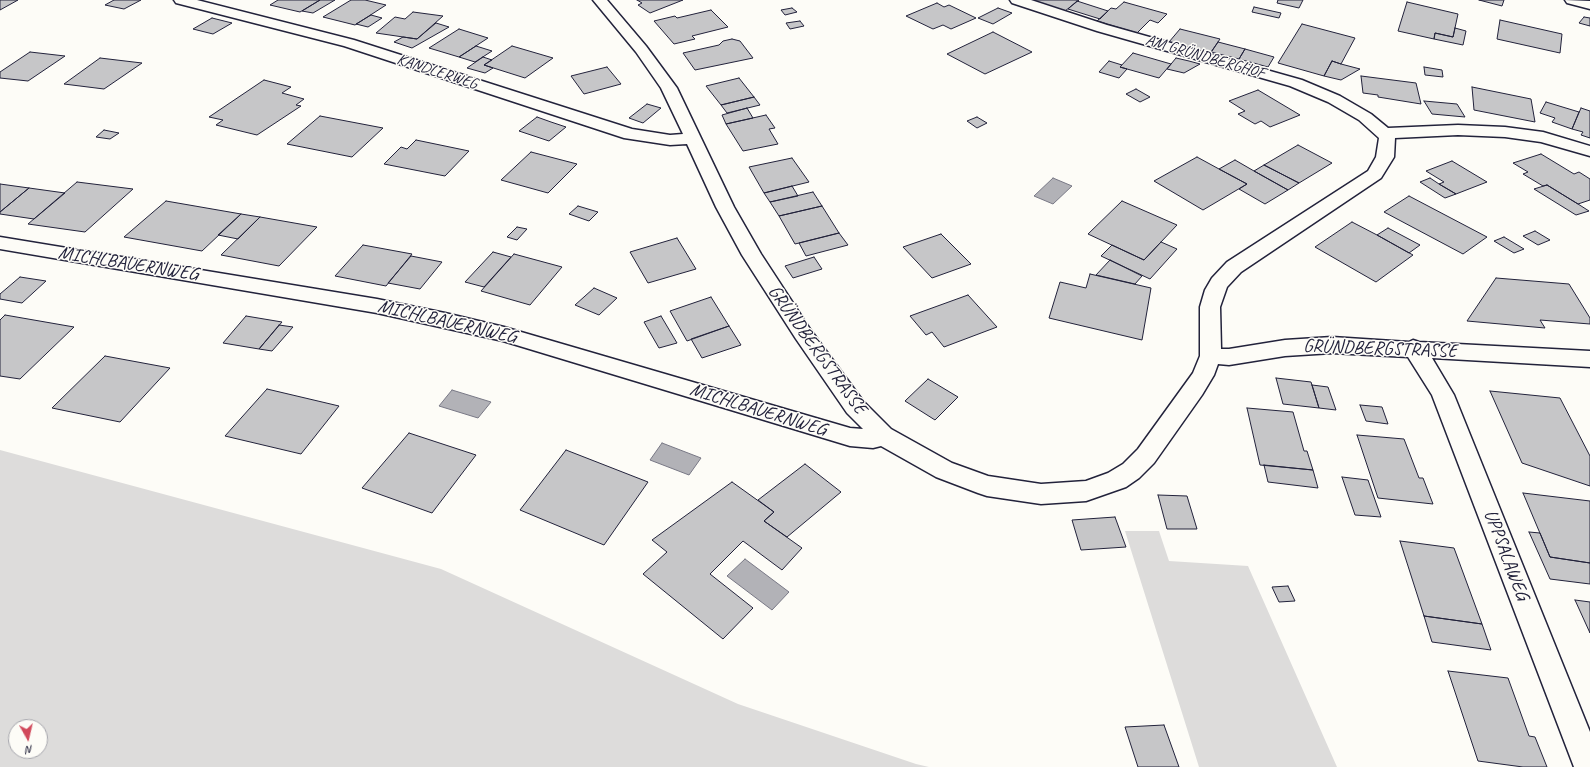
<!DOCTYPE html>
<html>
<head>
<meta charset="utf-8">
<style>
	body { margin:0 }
	#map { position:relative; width:1590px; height:767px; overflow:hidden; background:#fdfcf7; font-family:Caveat,sans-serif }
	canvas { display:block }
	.north { position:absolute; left:8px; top:719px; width:40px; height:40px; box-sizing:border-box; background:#fdfcf7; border:1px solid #a5a5ac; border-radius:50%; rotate:172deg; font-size:11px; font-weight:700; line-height:16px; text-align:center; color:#22223b }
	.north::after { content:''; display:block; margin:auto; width:14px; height:18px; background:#d1495b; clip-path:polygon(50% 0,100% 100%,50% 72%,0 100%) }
</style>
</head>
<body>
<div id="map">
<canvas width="1590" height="767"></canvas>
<div class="north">N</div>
</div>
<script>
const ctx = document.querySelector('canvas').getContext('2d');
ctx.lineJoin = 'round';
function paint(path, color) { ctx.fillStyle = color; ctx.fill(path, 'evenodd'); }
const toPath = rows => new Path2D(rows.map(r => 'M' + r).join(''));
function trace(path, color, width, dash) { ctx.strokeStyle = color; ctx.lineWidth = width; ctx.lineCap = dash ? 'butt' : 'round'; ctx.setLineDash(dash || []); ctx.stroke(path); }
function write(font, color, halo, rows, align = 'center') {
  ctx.font = font + ' Caveat,sans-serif'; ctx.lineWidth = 3; ctx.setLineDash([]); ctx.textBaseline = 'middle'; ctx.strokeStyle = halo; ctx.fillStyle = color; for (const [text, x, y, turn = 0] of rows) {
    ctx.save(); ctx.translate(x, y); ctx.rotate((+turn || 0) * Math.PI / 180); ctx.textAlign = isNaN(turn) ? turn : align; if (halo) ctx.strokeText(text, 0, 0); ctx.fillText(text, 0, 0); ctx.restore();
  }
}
paint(toPath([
	[0,450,441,569,738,704,916,764,929,767,0,767],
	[16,727,40,727,40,751,16,751],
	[1125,531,1159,531,1169,561,1248,566,1337,767,1199,767]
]), '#dddcdb');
const water = toPath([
	[1053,178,1072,186,1053,204,1034,196,1053,178],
	[452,390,491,402,478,418,439,406,452,390],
	[662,443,701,458,689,475,650,460,662,443],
	[745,559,789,592,772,610,727,576,745,559]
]);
paint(water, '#b2b2b7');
trace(water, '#787885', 1);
const building = toPath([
	[0,0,18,0,0,10,0,0],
	[114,0,141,0,124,9,105,5,114,0],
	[278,0,320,0,300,12,270,5,278,0],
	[320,0,335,0,313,13,302,11,320,0],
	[351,0,365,0,386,5,355,25,323,17,351,0],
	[637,0,683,0,650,13,638,5,642,3,637,0],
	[1030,0,1079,0,1065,11,1030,0],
	[1278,0,1303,0,1299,8,1277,3,1278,0],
	[1479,0,1504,0,1502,6,1479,0],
	[1077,1,1108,11,1100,19,1068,9,1077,1],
	[1124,2,1167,14,1158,23,1150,20,1137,33,1097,21,1111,8,1116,9,1124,2],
	[1407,2,1458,14,1453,37,1435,33,1434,39,1398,31,1407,2],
	[937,3,944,7,949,5,976,18,951,29,943,25,933,29,906,16,937,3],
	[1254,7,1281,13,1279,18,1252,12,1254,7],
	[792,8,797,12,785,15,781,10,792,8],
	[998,8,1012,13,993,24,978,18,998,8],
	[711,10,728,27,692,36,695,39,674,44,654,21,675,16,677,18,711,10],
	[413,12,443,16,417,39,376,33,395,17,405,19,413,12],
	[371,15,382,18,368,27,356,24,371,15],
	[1584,17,1590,18,1590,26,1579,23,1584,17],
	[212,18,232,23,213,34,193,29,212,18],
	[1500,20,1562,34,1560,53,1497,39,1500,20],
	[800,21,804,26,790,29,786,23,800,21],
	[436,23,449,27,412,48,394,42,403,37,417,39,436,23],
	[1302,24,1355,38,1341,64,1332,61,1324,76,1278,63,1302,24],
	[1455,28,1466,31,1463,45,1434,39,1435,33,1453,37,1455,28],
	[459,29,488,38,459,57,429,48,459,29],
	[1180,29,1220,39,1210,54,1169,42,1180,29],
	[993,32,1032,52,985,74,947,54,993,32],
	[732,39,740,41,753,58,695,70,683,53,719,45,723,41,732,39],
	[1218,42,1245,49,1239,59,1211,52,1218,42],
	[476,46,492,51,475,62,459,57,476,46],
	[512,46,553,58,525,78,484,65,512,46],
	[1245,49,1274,57,1268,67,1239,59,1245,49],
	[30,52,65,56,28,81,0,78,0,72,30,52],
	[1133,53,1171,64,1159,78,1120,67,1133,53],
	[483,57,492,60,484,65,493,68,485,73,467,68,483,57],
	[100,58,142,63,104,89,64,84,100,58],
	[1176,58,1189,61,1200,64,1184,73,1167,69,1176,58],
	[1109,61,1122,65,1120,67,1127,69,1119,78,1099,72,1109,61],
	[1332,61,1341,64,1360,69,1341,80,1324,76,1332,61],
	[607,67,621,84,584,94,571,76,607,67],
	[1424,67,1442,70,1443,77,1425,75,1424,67],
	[1361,76,1416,83,1421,104,1378,97,1378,95,1363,93,1361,76],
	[739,78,754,97,721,105,706,86,739,78],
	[264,80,291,87,282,93,304,99,296,105,301,106,257,135,216,125,223,120,209,117,264,80],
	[1472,87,1531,99,1535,122,1474,110,1472,87],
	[1136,89,1150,97,1140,102,1126,94,1136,89],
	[1258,90,1300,115,1270,127,1261,121,1255,124,1238,114,1245,111,1229,101,1258,90],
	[754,97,760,105,727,113,721,105,754,97],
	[1424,101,1457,104,1465,117,1432,114,1424,101],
	[1546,102,1579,112,1572,129,1552,122,1555,118,1540,113,1546,102],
	[647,104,661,108,643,123,629,118,647,104],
	[747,108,753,118,726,124,722,115,747,108],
	[1581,108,1590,111,1590,138,1581,135,1583,132,1572,129,1581,108],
	[766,115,775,128,769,129,778,144,743,151,726,124,766,115],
	[320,116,383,128,352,157,287,144,320,116],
	[537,117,551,122,566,127,549,141,519,131,537,117],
	[977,117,987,123,977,128,967,121,977,117],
	[104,130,119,133,110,139,96,137,104,130],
	[416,140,469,151,445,176,384,164,401,147,407,149,416,140],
	[1298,145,1332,163,1299,183,1264,165,1298,145],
	[531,152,577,164,548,193,501,180,531,152],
	[1541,154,1574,174,1579,172,1590,179,1590,200,1578,204,1547,185,1543,186,1523,174,1528,172,1513,163,1541,154],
	[1197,157,1219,169,1247,184,1203,210,1154,181,1197,157],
	[792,158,809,182,764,193,749,167,792,158],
	[1235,160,1254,171,1288,190,1265,204,1239,189,1247,184,1219,169,1235,160],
	[1452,161,1487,182,1456,194,1439,184,1444,182,1426,171,1452,161],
	[1264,165,1299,183,1288,190,1254,171,1264,165],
	[1430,178,1439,184,1456,194,1445,198,1420,182,1430,178],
	[77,182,133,189,85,232,28,224,77,182],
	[0,184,29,188,0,212,0,184],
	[1547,185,1578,204,1589,211,1576,215,1534,189,1547,185],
	[792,186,798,196,770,202,764,193,792,186],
	[29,188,65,193,34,219,0,214,0,212,29,188],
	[813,192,822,206,779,216,770,202,813,192],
	[1409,196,1487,237,1463,254,1384,212,1409,196],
	[166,201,241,214,202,251,124,237,166,201],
	[1122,201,1177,225,1144,260,1088,234,1122,201],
	[578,206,598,212,589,221,569,214,578,206],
	[822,206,839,233,795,244,779,216,822,206],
	[241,214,260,217,238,239,218,235,241,214],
	[260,217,317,227,279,266,221,255,260,217],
	[1352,222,1377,235,1413,255,1376,282,1315,247,1352,222],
	[517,227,527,229,517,240,507,237,517,227],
	[1388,228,1420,245,1409,253,1377,235,1388,228],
	[1535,231,1550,240,1538,245,1523,236,1535,231],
	[839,233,848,245,806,256,799,243,839,233],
	[941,234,971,264,932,278,903,247,941,234],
	[1504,237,1524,249,1514,253,1494,241,1504,237],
	[677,238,696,269,648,283,630,252,677,238],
	[1161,242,1177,249,1150,279,1101,256,1112,245,1144,260,1161,242],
	[363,245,412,254,386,286,335,276,363,245],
	[493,252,511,257,484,287,465,282,493,252],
	[514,254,562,267,530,305,481,291,514,254],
	[411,256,442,262,420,289,388,283,411,256],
	[814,257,822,269,793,278,785,266,814,257],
	[1110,260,1142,276,1135,284,1096,275,1110,260],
	[1090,274,1151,288,1142,340,1049,318,1060,282,1086,288,1090,274],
	[20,277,46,281,22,303,0,299,0,294,20,277],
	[1496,278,1569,284,1590,318,1590,324,1540,320,1545,328,1467,321,1496,278],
	[594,288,617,298,599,315,575,305,594,288],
	[968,295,997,327,944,347,932,332,926,335,910,316,968,295],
	[711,297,729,326,687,341,670,311,711,297],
	[5,315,74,327,20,379,0,376,0,320,5,315],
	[246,316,282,322,259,349,223,343,246,316],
	[661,316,677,343,659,348,644,322,661,316],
	[279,325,293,327,272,351,259,349,279,325],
	[729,326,741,345,702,358,691,339,729,326],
	[105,356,170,368,120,422,52,408,105,356],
	[1276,378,1311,382,1319,408,1283,404,1276,378],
	[928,379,958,397,935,420,905,401,928,379],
	[1312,385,1328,387,1336,410,1319,408,1312,385],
	[267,389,339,406,301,454,225,436,267,389],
	[1490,391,1560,398,1590,456,1590,486,1522,463,1490,391],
	[1360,405,1382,407,1388,424,1366,421,1360,405],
	[1247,408,1293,412,1304,451,1307,451,1313,470,1260,465,1247,408],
	[409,433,476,455,432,513,362,488,409,433],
	[1357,435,1404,439,1419,478,1423,478,1433,504,1378,498,1357,435],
	[566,450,648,482,604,545,520,510,566,450],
	[805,464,841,492,787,537,764,521,774,512,758,500,805,464],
	[1264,465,1313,470,1318,488,1268,482,1264,465],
	[1342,477,1368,480,1381,517,1355,515,1342,477],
	[732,482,774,512,764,521,802,548,782,570,743,541,710,574,753,608,723,639,643,574,667,552,652,540,732,482],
	[1523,493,1590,501,1590,563,1550,557,1523,493],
	[1158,495,1187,496,1197,529,1167,529,1158,495],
	[1115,517,1126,547,1081,550,1072,520,1115,517],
	[1529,532,1540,533,1550,557,1590,563,1590,584,1550,579,1529,532],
	[1400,541,1454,548,1482,624,1424,616,1400,541],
	[1288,586,1295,601,1279,602,1272,587,1288,586],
	[1575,600,1590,602,1590,633,1575,600],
	[1424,616,1482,624,1491,650,1432,642,1424,616],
	[1448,671,1508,678,1529,736,1535,737,1547,767,1523,767,1478,761,1448,671],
	[1164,725,1179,767,1138,767,1125,727,1164,725]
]);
paint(building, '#c6c6c8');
trace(building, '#22223b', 1);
const street = toPath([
	[174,0,197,0,354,40,632,129,670,135,683,134,661,88,636,52,593,0,607,0,646,46,677,88,734,207,761,254,810,329,863,401,891,429,952,463,988,476,1041,484,1086,481,1108,473,1123,464,1138,449,1193,373,1200,356,1200,307,1205,290,1212,278,1227,262,1368,171,1376,157,1379,138,1359,120,1328,102,1290,86,1097,31,1012,3,1010,0,1031,0,1107,25,1302,80,1340,96,1371,114,1388,128,1458,125,1505,127,1543,132,1590,146,1590,156,1541,142,1505,137,1458,135,1395,138,1394,157,1381,178,1241,272,1227,287,1220,307,1221,349,1229,349,1285,340,1332,337,1409,342,1413,340,1419,342,1590,351,1590,367,1432,358,1454,395,1590,732,1590,767,1574,767,1432,395,1408,357,1332,353,1285,356,1229,365,1218,364,1214,375,1202,395,1154,463,1139,478,1126,487,1086,501,1041,504,987,496,978,493,936,477,881,446,873,448,850,446,503,341,377,313,0,249,0,237,377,299,445,313,504,327,850,428,863,429,847,413,796,339,742,255,716,207,687,144,670,145,624,138,344,46,176,3,174,0],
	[1565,0,1590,1,1590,9,1567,3,1565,0]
]);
trace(street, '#22223b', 3);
paint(street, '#fdfcf7');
write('16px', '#22223b', '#fdfcf7', [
	["AM GRÜNDBERGHOF",1205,57,16],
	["KANDLERWEG",437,72,18]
]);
write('19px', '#22223b', '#fdfcf7', [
	["MICHLBAUERNWEG",128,264,9],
	["MICHLBAUERNWEG",447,322,13],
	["GRÜNDBERGSTRASSE",1380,349,2],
	["GRÜNDBERGSTRASSE",817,350,54],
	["MICHLBAUERNWEG",758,410,17],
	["UPPSALAWEG",1506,555,69]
]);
</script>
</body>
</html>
